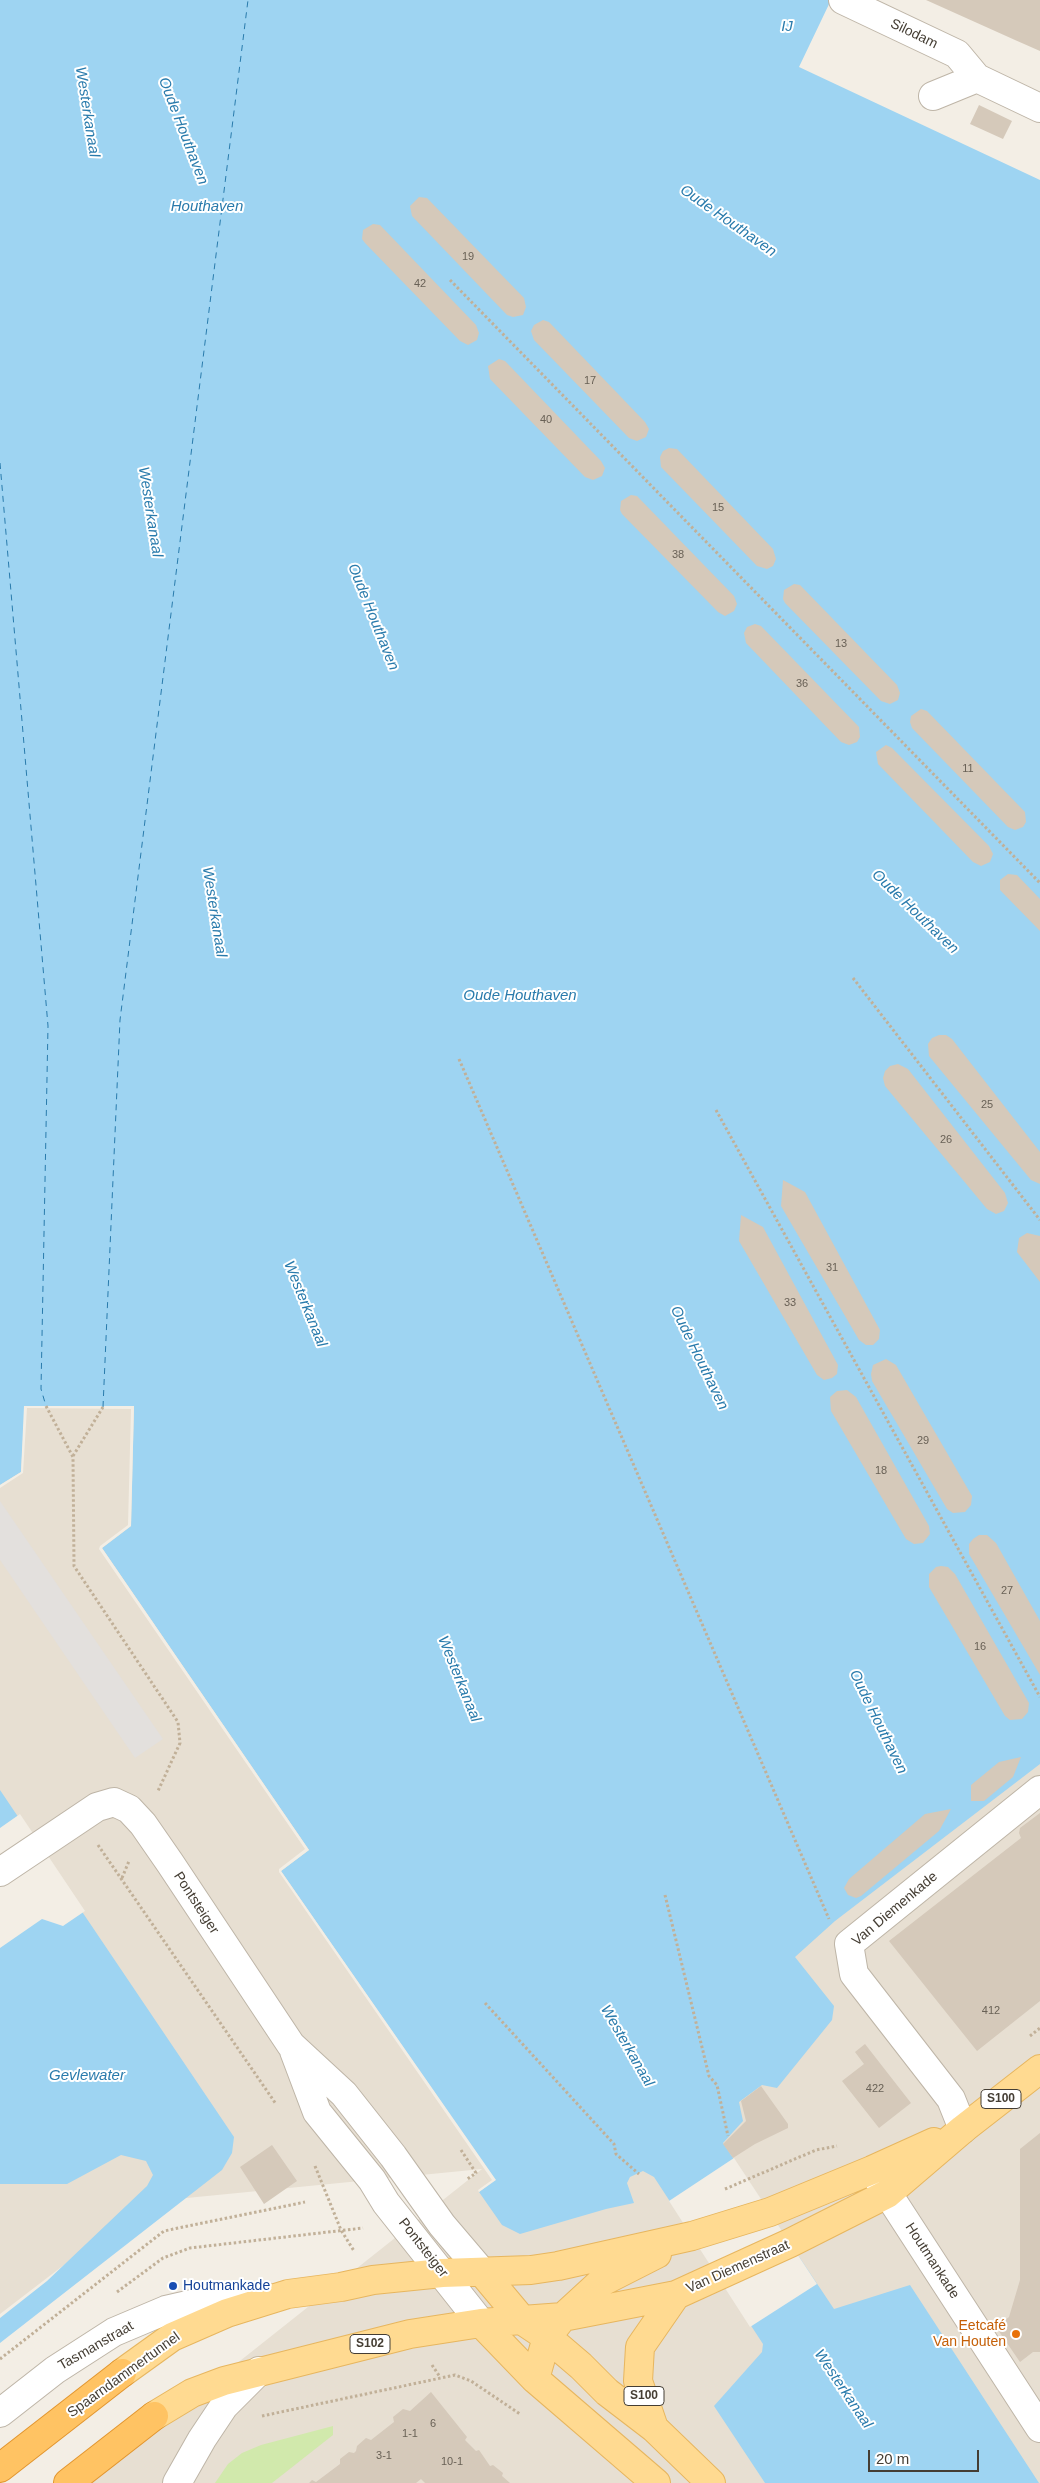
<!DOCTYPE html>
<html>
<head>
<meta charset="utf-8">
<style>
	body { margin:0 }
	#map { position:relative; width:1040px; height:2483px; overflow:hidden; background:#f3eee5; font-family:Arial,sans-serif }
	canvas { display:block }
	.scale { position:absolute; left:868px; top:2450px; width:111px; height:22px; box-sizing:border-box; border:2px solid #453e34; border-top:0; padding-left:6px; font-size:15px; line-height:18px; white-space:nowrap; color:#453e34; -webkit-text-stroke:4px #fff; paint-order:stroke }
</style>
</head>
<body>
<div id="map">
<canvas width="1040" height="2483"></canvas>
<div class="scale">20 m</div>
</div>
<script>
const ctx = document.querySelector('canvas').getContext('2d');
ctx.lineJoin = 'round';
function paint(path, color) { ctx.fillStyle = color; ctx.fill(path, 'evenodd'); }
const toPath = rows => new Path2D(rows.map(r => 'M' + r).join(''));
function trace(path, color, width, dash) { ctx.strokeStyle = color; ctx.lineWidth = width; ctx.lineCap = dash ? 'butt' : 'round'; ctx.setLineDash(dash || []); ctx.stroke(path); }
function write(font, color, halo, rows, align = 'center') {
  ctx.font = font + ' Arial,sans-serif'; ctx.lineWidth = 4; ctx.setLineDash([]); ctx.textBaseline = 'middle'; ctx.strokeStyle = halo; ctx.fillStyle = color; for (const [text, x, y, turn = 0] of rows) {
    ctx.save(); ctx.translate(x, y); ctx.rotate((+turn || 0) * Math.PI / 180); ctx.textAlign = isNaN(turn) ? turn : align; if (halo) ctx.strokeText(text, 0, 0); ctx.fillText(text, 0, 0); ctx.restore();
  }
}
paint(toPath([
	[0,1396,154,1396,1040,1728,1040,2483,86,2483,482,2169,146,2202,0,2314]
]), '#e7dfd2');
paint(toPath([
	[333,2426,333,2435,272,2483,215,2483,228,2464,242,2453,261,2445]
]), '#d1e9ac');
paint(toPath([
	[0,1501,163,1739,135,1758,0,1560]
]), '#e3e0dd');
paint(toPath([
	[0,0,831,0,799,67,1040,180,1040,1764,835,1921,795,1957,834,2006,832,2020,777,2088,762,2085,739,2102,743,2121,723,2143,834,2309,910,2285,1039,2483,765,2483,714,2406,762,2352,763,2344,654,2177,643,2171,630,2177,627,2183,634,2203,606,2209,520,2234,502,2225,479,2192,495,2180,281,1871,309,1850,102,1548,131,1526,134,1406,25,1406,21,1472,0,1485],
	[0,1790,234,2137,232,2153,222,2170,0,2343,0,2318,47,2281,147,2186,153,2175,146,2161,121,2155,67,2184,0,2184]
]), '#9ed4f2');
paint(toPath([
	[24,1406,134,1406,131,1526,102,1548,309,1850,281,1871,496,2180,479,2192,478,2190,492,2180,279,1872,279,1869,305,1849,99,1549,100,1546,128,1525,131,1409,27,1408,23,1473,0,1488,0,1485,21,1472],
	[20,1814,85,1911,63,1926,42,1919,0,1948,0,1828],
	[734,2158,817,2284,750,2327,669,2201]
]), '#f3eee5');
trace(toPath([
	[0,463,48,1026,41,1389,46,1406],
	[103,1407,120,1020,248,0]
]), '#297bac', 1, [6, 5]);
paint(toPath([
	[926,0,1040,0,1040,51,1015,40],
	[979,105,1012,121,1003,139,970,124],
	[419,197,427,198,524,298,526,307,523,315,513,317,507,315,412,216,410,206],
	[373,224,380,225,476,325,479,333,477,340,468,345,460,341,365,243,362,239,363,230],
	[543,320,549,322,645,422,649,429,646,437,637,441,629,438,534,340,531,331,534,325],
	[499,359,505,361,601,461,605,468,602,476,593,480,585,477,490,379,488,366],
	[669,448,677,449,773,549,776,559,773,566,767,569,757,566,661,467,660,457,663,451],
	[631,495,637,496,734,596,737,604,734,611,725,616,718,612,622,514,620,510,621,501],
	[794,584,800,585,897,685,900,693,898,700,890,704,881,701,785,603,783,599,784,590],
	[755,624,761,626,859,727,860,737,857,742,849,745,841,742,746,643,744,633,747,627],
	[921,709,927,711,1025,812,1026,822,1023,827,1015,830,1008,827,912,728,910,722,911,716],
	[886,745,892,748,989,846,993,854,990,862,981,866,973,862,878,764,876,752],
	[1008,874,1017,875,1040,899,1040,931,1000,890,1000,880],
	[939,1035,946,1035,952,1039,1040,1152,1040,1184,1031,1180,929,1056,928,1044,932,1038],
	[898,1064,908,1069,1005,1193,1008,1203,1004,1211,996,1214,987,1209,885,1086,883,1078,885,1071,890,1066],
	[783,1180,805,1192,880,1330,879,1339,873,1345,866,1345,859,1340,781,1206],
	[741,1215,763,1227,838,1365,837,1374,832,1378,824,1380,817,1375,739,1241],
	[1027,1233,1040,1236,1040,1282,1017,1252,1019,1238],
	[886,1359,896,1365,972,1496,971,1505,965,1512,953,1513,947,1509,872,1381,871,1374,873,1365],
	[847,1390,856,1397,929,1526,930,1534,923,1543,914,1544,906,1539,831,1411,830,1397,837,1391],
	[987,1535,996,1543,1040,1621,1040,1675,969,1554,969,1544,973,1539,979,1535],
	[941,1566,948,1567,955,1574,1029,1703,1028,1712,1022,1719,1010,1720,1005,1716,929,1587,929,1574,936,1567],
	[1021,1757,1013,1777,984,1801,971,1801,971,1785,999,1762],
	[951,1809,939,1831,861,1896,856,1898,848,1895,844,1888,849,1879,925,1814],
	[1040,1813,1040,2001,977,2051,889,1941,1021,1838,1019,1833,1020,1828],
	[865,2044,911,2103,879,2128,842,2081,864,2064,855,2052],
	[761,2086,788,2124,788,2128,755,2144,733,2158,723,2144,746,2121,741,2101],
	[1040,2133,1040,2352,1033,2352,1020,2362,996,2327,1009,2317,1020,2280,1020,2149],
	[272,2145,297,2181,264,2204,240,2167],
	[431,2392,467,2437,465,2440,476,2451,479,2450,490,2466,493,2465,503,2473,502,2476,510,2483,425,2483,421,2479,416,2483,309,2483,312,2480,316,2482,340,2464,340,2459,349,2452,354,2453,356,2451,357,2446,366,2438,371,2440,394,2422,393,2417,403,2409,410,2411]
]), '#d5c9ba');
const minor = toPath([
	[843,0,957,54,977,78],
	[933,96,977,78,1040,108],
	[0,1872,97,1807,114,1802,129,1809,143,1824,170,1863,291,2045,344,2094,393,2156,442,2225,482,2272],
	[294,2051,317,2112,372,2180,386,2203,481,2323],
	[963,2129,951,2099,854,1974,849,1944,1040,1790],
	[875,2174,1040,2428],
	[0,2413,55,2370,114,2332,166,2310,210,2300,264,2296],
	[177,2483,202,2439,224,2406,259,2371]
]);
const major = toPath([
	[482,2272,523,2321,547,2337,581,2366,607,2392,654,2428],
	[676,2295,640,2347,638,2381,654,2428,711,2483],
	[481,2323,535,2379,656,2483],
	[122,2373,172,2337,227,2313,288,2294,341,2287,373,2280,442,2273,531,2270,558,2266,692,2236,770,2212,872,2170,934,2142],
	[535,2379,547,2337,563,2317,600,2283,657,2254],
	[154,2416,192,2393,224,2381,410,2334,481,2323,563,2317,676,2295,790,2243,887,2194,963,2129,1040,2069]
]);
const highway = toPath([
	[0,2468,122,2373],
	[68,2483,154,2416]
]);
trace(minor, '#beb5a7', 30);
trace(major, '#e7b65f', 30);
trace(highway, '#e29630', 30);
trace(toPath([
	[450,280,1040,883],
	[853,978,1040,1220],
	[459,1059,829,1919],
	[716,1110,1040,1697],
	[46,1406,73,1457,74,1566,178,1722,180,1743,158,1791],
	[73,1456,103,1407],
	[98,1845,276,2104],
	[122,1878,129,1861],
	[665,1895,709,2076,717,2085,728,2136],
	[485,2003,614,2144,616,2154,639,2174],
	[1030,2036,1040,2028],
	[461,2150,476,2173,466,2180],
	[315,2166,341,2230,354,2251],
	[725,2189,816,2150,837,2146],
	[117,2292,163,2258,190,2248,363,2228],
	[0,2359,164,2231,305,2202],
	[432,2365,440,2377],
	[262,2416,455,2375,471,2381,520,2414]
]), '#c1b098', 3, [2.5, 2.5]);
trace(minor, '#fff', 28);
trace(major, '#ffda91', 28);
trace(highway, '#ffc363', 28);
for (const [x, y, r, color] of [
	[173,2286,5,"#1a4fb4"],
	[1016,2334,5,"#e8710a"]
]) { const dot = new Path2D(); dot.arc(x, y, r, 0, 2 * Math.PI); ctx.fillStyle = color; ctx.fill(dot); trace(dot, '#fff', 2); }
write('11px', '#696156', null, [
	["19",468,257],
	["42",420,284],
	["17",590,381],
	["40",546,420],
	["15",718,508],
	["38",678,555],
	["13",841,644],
	["36",802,684],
	["11",968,769],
	["25",987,1105],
	["26",946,1140],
	["31",832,1268],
	["33",790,1303],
	["29",923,1441],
	["18",881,1471],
	["27",1007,1591],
	["16",980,1647],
	["412",991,2011],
	["422",875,2089],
	["6",433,2424],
	["1-1",410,2434],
	["3-1",384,2456],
	["10-1",452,2462]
]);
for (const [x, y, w] of [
	[1001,2099,40],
	[370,2344,40],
	[644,2396,40]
]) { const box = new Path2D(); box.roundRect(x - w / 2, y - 9.5, w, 19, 4); ctx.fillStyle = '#fff'; ctx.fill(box); trace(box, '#453e34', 1); }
write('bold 12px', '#453e34', null, [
	["S100",1001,2099],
	["S102",370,2344],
	["S100",644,2396]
]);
write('14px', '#453e34', '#fff', [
	["Silodam",914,34,26],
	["Pontsteiger",196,1903,57],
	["Van Diemenkade",895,1909,-40],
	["Pontsteiger",423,2248,52],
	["Houtmankade",932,2261,57],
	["Van Diemenstraat",738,2267,-24],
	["Tasmanstraat",96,2346,-30],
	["Spaarndammertunnel",124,2375,-36]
]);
write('14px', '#164399', '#fff', [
	["Houtmankade",183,2286]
], 'left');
write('14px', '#c56008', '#fff', [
	["Eetcafé",1006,2326],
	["Van Houten",1006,2342]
], 'right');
write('italic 15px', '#297bac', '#fff', [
	["IJ",787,27],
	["Westerkanaal",87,112,81],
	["Oude Houthaven",183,131,69],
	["Houthaven",207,207],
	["Oude Houthaven",728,221,35],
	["Westerkanaal",150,512,81],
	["Oude Houthaven",373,617,68],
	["Westerkanaal",214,912,81],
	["Oude Houthaven",915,912,44],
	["Oude Houthaven",520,996],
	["Westerkanaal",305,1304,68],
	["Oude Houthaven",699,1358,64],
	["Westerkanaal",459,1679,68],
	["Oude Houthaven",878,1722,64],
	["Westerkanaal",627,2046,60],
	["Gevlewater",87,2076],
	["Westerkanaal",843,2389,56]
]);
</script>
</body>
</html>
